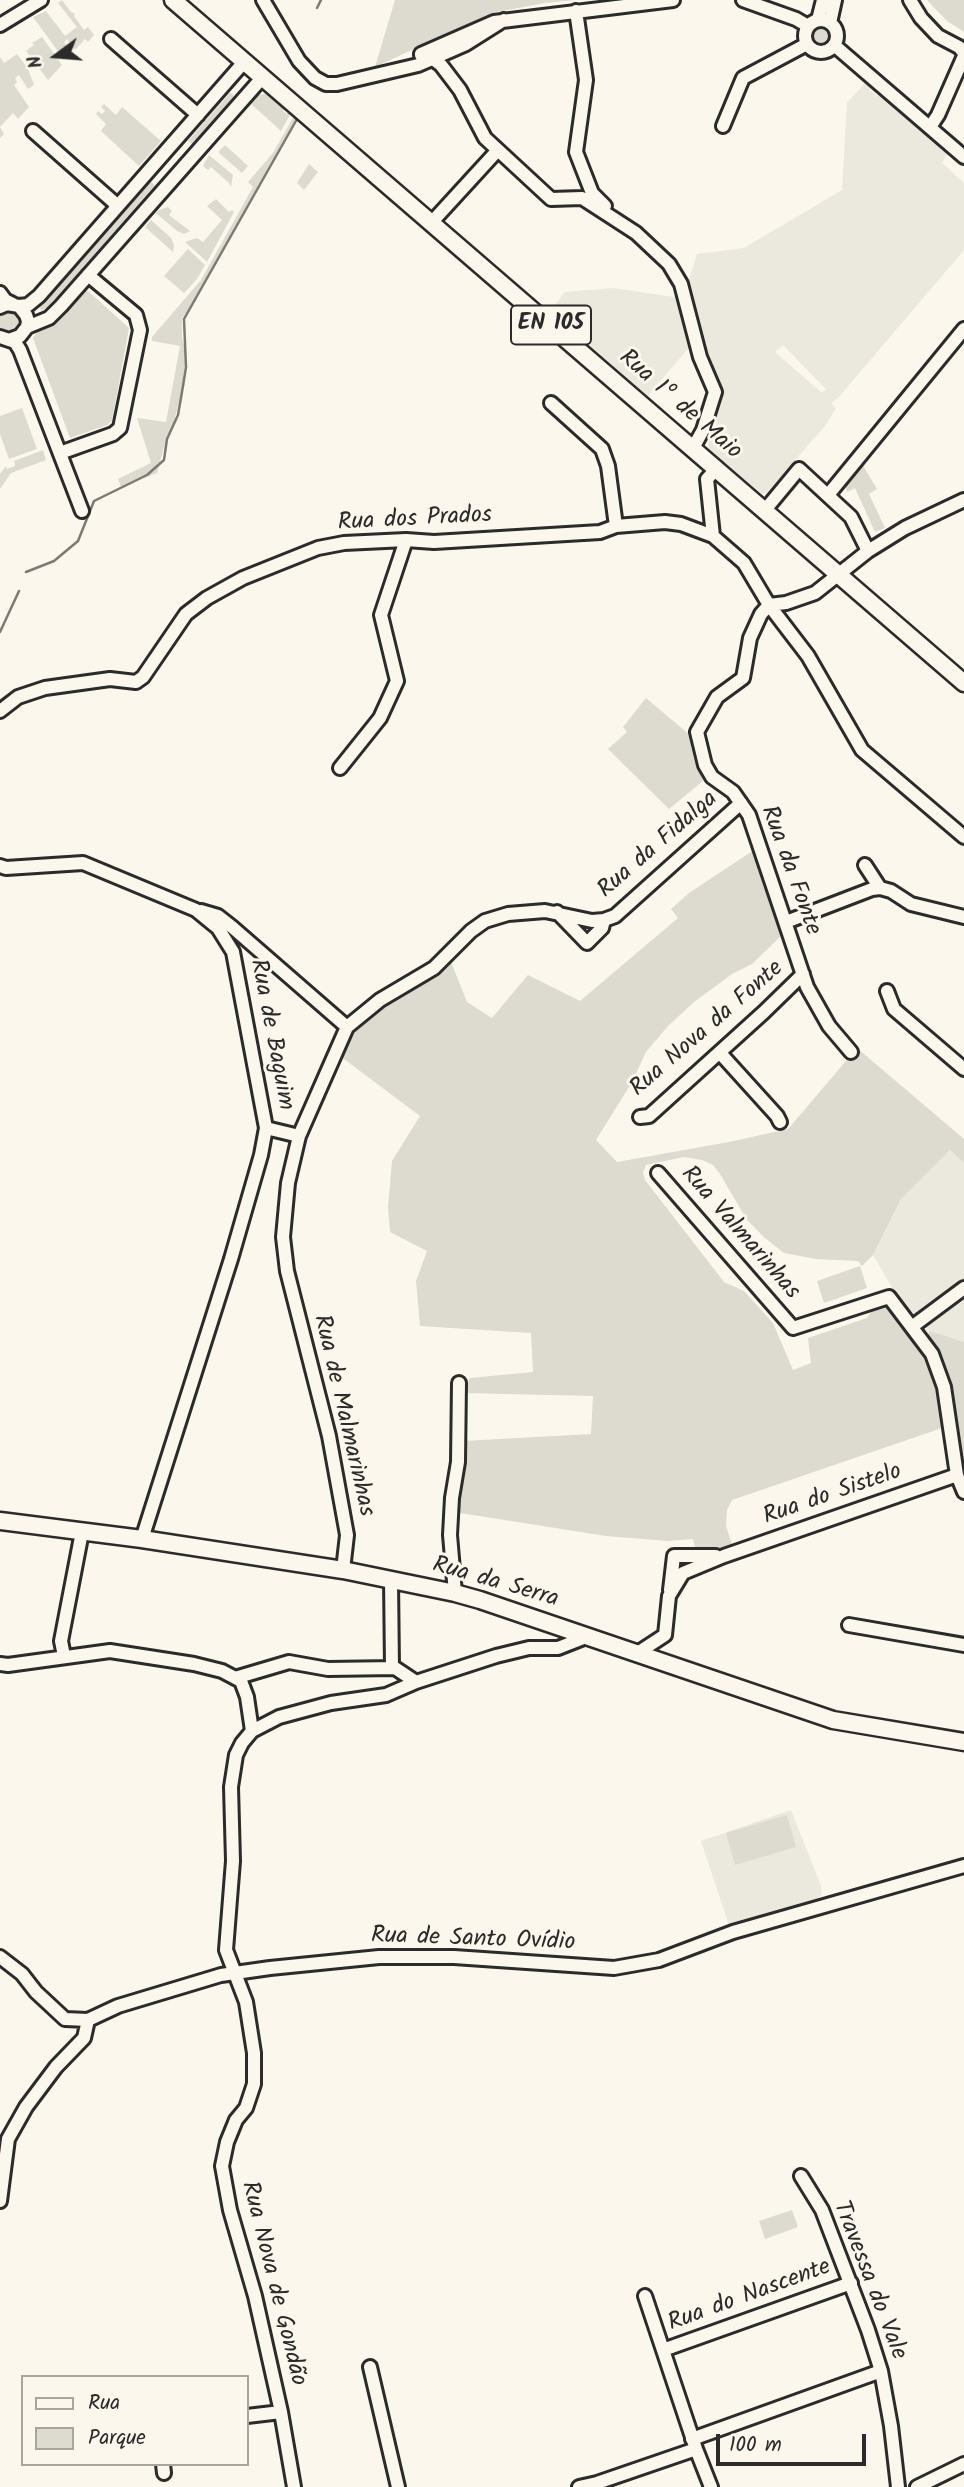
<!DOCTYPE html>
<html>
<head>
<meta charset="utf-8">
<style>
	body { margin:0 }
	#map { position:relative; width:964px; height:2487px; overflow:hidden; background:#fbf7ec; font-family:Kalam,sans-serif }
	canvas { display:block }
	.legend { position:absolute; left:21px; top:2375px; width:228px; height:91px; box-sizing:border-box; background:#fbf7ec; border:2px solid #a8a59f; margin:0; padding:9px 12px; list-style:none; font-size:21px; color:#2b2b2b }
	.legend li { display:flex; align-items:center; gap:14px; height:35px }
	.legend b { width:35px; border:2px solid #a8a59f }
	.north { position:absolute; left:21px; top:21px; width:70px; height:70px; -webkit-text-stroke:5px #fbf7ec; paint-order:stroke; rotate:254deg; font-size:19px; font-weight:700; line-height:28px; text-align:center; color:#2b2b2b }
	.north::after { content:''; display:block; margin:auto; width:24px; height:32px; background:#2b2b2b; clip-path:polygon(50% 0,100% 100%,50% 72%,0 100%) }
	.scale { position:absolute; left:716px; top:2434px; width:150px; height:32px; box-sizing:border-box; border:4px solid #2b2b2b; border-top:0; padding-left:9px; font-size:21px; line-height:24px; white-space:nowrap; color:#2b2b2b; -webkit-text-stroke:5px #fbf7ec; paint-order:stroke }
</style>
</head>
<body>
<div id="map">
<canvas width="964" height="2487"></canvas>
<ul class="legend">
<li><b style="height:9px;background:#fbf7ec"></b>Rua</li>
<li><b style="height:19px;background:#dddad0"></b>Parque</li>
</ul>
<div class="north">N</div>
<div class="scale">100 m</div>
</div>
<script>
const ctx = document.querySelector('canvas').getContext('2d');
ctx.lineJoin = 'round';
function paint(path, color) { ctx.fillStyle = color; ctx.fill(path, 'evenodd'); }
const toPath = rows => new Path2D(rows.map(r => 'M' + r).join(''));
function trace(path, color, width, dash) { ctx.strokeStyle = color; ctx.lineWidth = width; ctx.lineCap = dash ? 'butt' : 'round'; ctx.setLineDash(dash || []); ctx.stroke(path); }
function write(font, color, halo, rows, align = 'center') {
  ctx.font = font + ' Kalam,sans-serif'; ctx.lineWidth = 6; ctx.setLineDash([]); ctx.textBaseline = 'middle'; ctx.strokeStyle = halo; ctx.fillStyle = color; for (const [text, x, y, turn = 0] of rows) {
    ctx.save(); ctx.translate(x, y); ctx.rotate((+turn || 0) * Math.PI / 180); ctx.textAlign = isNaN(turn) ? turn : align; if (halo) ctx.strokeText(text, 0, 0); ctx.fillText(text, 0, 0); ctx.restore();
  }
}
paint(toPath([
	[865,83,870,87,870,91,877,96,880,96,947,154,942,163,964,183,964,250,838,398,831,403,836,408,825,426,766,493,762,494,709,452,708,445,722,388,713,377,687,300,688,283,697,254,744,248,842,190,847,103],
	[783,345,826,389,822,393,775,352],
	[613,288,681,298,693,343,645,399,547,315,565,292],
	[950,1150,964,1163,964,1342,931,1333,897,1296,873,1255,901,1199],
	[791,1810,821,1886,822,1894,817,1899,729,1925,701,1841]
]), '#ebe8de');
paint(toPath([
	[62,0,71,12,75,14,74,16,84,30,88,27,94,35,88,42,85,39,75,50,67,39,64,42,71,52,63,58,33,17,46,11,65,36,77,27,58,3],
	[395,0,576,0,545,3,492,13,375,67],
	[927,0,964,0,964,32,947,21],
	'810 36a10 10 0 1 1 20 0a10 10 0 1 1-20 0Z',
	[42,37,62,65,48,80,26,51,34,45,32,43],
	[17,54,28,69,34,85,28,89,19,75,15,78,17,82,14,85,29,107,18,119,13,113,0,127,4,134,0,138,0,57,4,63],
	[230,93,233,94,233,97,192,144,188,141],
	[266,94,285,107,283,111,287,114,289,111,291,113,281,131,250,103,258,95],
	[104,104,116,115,122,107,161,141,139,166,101,131,106,124,96,114,98,111,102,114,105,111,101,107],
	[294,116,296,118,191,307,182,318,182,338,186,353,182,388,174,422,167,436,157,473,121,487,118,479,151,463,137,418,166,422,180,346,152,341,152,337,201,280,253,187,248,182,273,153],
	[225,145,248,166,242,173,218,152],
	[209,155,233,175,231,187,229,183,211,167,208,170,203,166],
	[309,164,318,172,304,190,297,183],
	[151,182,155,185,48,307,41,311,40,307],
	[216,199,229,212,232,210,234,212,207,262,185,242,197,238,203,242,222,220,207,206],
	[168,207,172,211,169,215,190,231,184,234,177,231,156,213,159,210],
	[151,220,171,238,174,245,173,252,145,227],
	[188,249,205,265,197,279,184,293,164,276],
	[88,291,129,328,112,421,107,425,70,438,33,338,37,332,52,325,83,292],
	'-2 322a12 12 0 1 1 24 0a12 12 0 1 1-24 0Z',
	[22,408,37,449,9,459,0,434,0,416],
	[43,450,46,460,11,473,0,489,0,474,6,466,7,469,15,466,14,461],
	[862,464,877,489,869,494,885,528,875,532,855,488,847,492,846,488,847,483],
	[646,698,691,736,703,781,669,809,608,749,627,732,623,727],
	[754,850,783,934,752,964,732,974,694,1002,668,1026,646,1052,632,1082,596,1140,617,1162,729,1142,788,1129,857,1048,964,1139,964,1163,950,1150,901,1199,873,1255,862,1266,858,1261,816,1259,784,1253,765,1238,747,1220,720,1174,713,1165,702,1160,684,1157,646,1165,643,1172,645,1180,724,1282,744,1291,773,1323,793,1370,811,1363,808,1338,867,1318,871,1312,888,1306,905,1326,925,1361,935,1385,942,1428,732,1500,727,1510,726,1526,733,1547,718,1553,696,1551,693,1539,668,1541,606,1536,454,1512,464,1441,591,1434,593,1396,463,1393,470,1378,533,1372,531,1333,420,1326,416,1281,427,1251,390,1232,388,1207,392,1161,420,1116,340,1056,348,1039,386,1002,441,971,451,962,467,1002,492,1018,528,975,580,1001,678,918,671,909,689,893],
	[860,1266,867,1288,824,1303,817,1281],
	[929,1331,964,1342,964,1473,950,1385,942,1361,928,1337],
	[787,1815,796,1847,735,1865,726,1833],
	[792,2210,798,2227,765,2239,759,2221]
]), '#dddad0');
trace(toPath([
	[317,8,321,0],
	[26,572,54,561,78,541,94,501,147,475,164,460,167,439,178,415,183,386,186,367,184,319,297,119],
	[0,632,19,591]
]), '#7b7a75', 2.5);
const minor = toPath([
	[263,0,299,61,315,78,326,84,337,84,418,65,466,44,504,20],
	[743,0,796,19,808,26],
	[910,0,921,18,938,36,959,47,964,53],
	[576,11,586,80,576,152,592,193,605,206],
	[818,20,823,0],
	'805 36a16 16 0 1 1 32 0a16 16 0 1 1-32 0Z',
	[830,23,835,0],
	[0,25,41,0],
	[111,39,198,115],
	[834,45,964,157],
	[421,54,494,22,673,0],
	[421,55,429,56,441,65,460,90,485,138,551,199,582,198,636,233,669,264,681,284,700,357,715,392,703,430,693,448],
	[723,126,743,78,807,44],
	[930,127,938,115,964,56],
	[33,131,118,206],
	[432,222,497,151],
	[0,293,5,300,13,304],
	[19,306,28,305,39,296,244,62],
	[0,307,7,304,19,306,26,315,28,321,27,327,20,336,9,340,0,337],
	[27,327,49,318,61,306,262,78],
	[9,340,15,342,20,350,82,511],
	[551,403,602,449,608,466,616,526],
	[60,453,113,434,120,428,140,330,136,315,88,275],
	[828,495,964,329],
	[765,510,799,469,851,517,868,551],
	[713,536,707,479,717,468],
	[769,605,761,614,750,638,743,678,717,697,697,732,705,765,712,777,733,792,749,815,807,987,829,1026,851,1052],
	[769,605,786,603,815,593,868,551,905,528,964,500],
	[0,711,18,697,45,688,110,679,136,682,143,677,186,614,207,598,243,578,318,548,344,543,406,540,434,542,600,532,616,526,665,522,681,524,713,536,744,563,769,605,808,656,862,750,964,837],
	[340,768,380,718,397,681,381,615,406,540],
	[865,865,880,888],
	[0,866,6,868,83,863,196,910,218,928,233,952,266,1128,261,1155,231,1259,142,1539],
	[201,911,218,916,232,927,347,1027],
	[557,912,587,943,602,928,604,920],
	[786,922,872,889,880,888,891,891,911,904,964,917],
	[887,991,894,1009,964,1069],
	[720,1053,777,1116,780,1122],
	[640,1117,649,1116,764,1012,803,974],
	[266,1128,299,1136],
	[658,1173,793,1328,889,1297,932,1354,944,1387,957,1475,964,1492],
	[913,1326,964,1288],
	[343,1570,347,1535,329,1436,287,1271,283,1237,288,1183,299,1136,347,1027,380,1000,434,968,471,931,485,921,508,914,545,911,592,921,604,920,615,916,741,803],
	[391,1579,392,1668],
	[670,1590,674,1556,716,1556],
	[455,1593,450,1535,452,1498,458,1462,459,1383],
	[849,1625,964,1645],
	[636,1654,665,1635,669,1596,683,1573,724,1556,957,1475],
	[64,1656,61,1641,82,1532],
	[0,1664,8,1665,110,1651,194,1664,222,1671,241,1681,247,1697,252,1731],
	[235,1678,289,1662,328,1669,395,1668,416,1682],
	[0,1957,22,1974,36,1992,65,2019,88,2020,118,2006,221,1975,270,1968,379,1957,454,1957,614,1968,659,1960,733,1932,964,1866],
	[801,2176,822,2210,868,2330,881,2371,891,2426,898,2487],
	[0,2201,8,2139,26,2107,56,2067,84,2038,88,2020],
	[645,2296,696,2449,711,2487],
	[663,2350,851,2283],
	[370,2367,398,2487],
	[247,2416,281,2412],
	[692,2439,881,2371],
	[163,2464,164,2473],
	[294,2487,281,2412,255,2296,230,2210,222,2166,227,2142,236,2120,246,2108,254,2084,254,2053,246,2002,226,1950,233,1861,231,1787,236,1755,242,1743,252,1731,279,1717,331,1703,386,1695,416,1682,496,1656,529,1648,558,1648,586,1637],
	[579,2487,597,2483,696,2449],
	[917,2487,964,2464]
]);
const major = toPath([
	[173,0,964,683],
	[0,1521,142,1539,343,1570,455,1593,480,1600,833,1720,964,1742]
]);
trace(minor, '#2b2b2b', 18);
trace(major, '#2b2b2b', 21);
trace(minor, '#fbf7ec', 12);
trace(major, '#fbf7ec', 16);
for (const [x, y, w] of [
	[551,325,80]
]) { const box = new Path2D(); box.roundRect(x - w / 2, y - 19.5, w, 39, 5); ctx.fillStyle = '#fbf7ec'; ctx.fill(box); trace(box, '#2b2b2b', 2); }
write('bold 23px', '#2b2b2b', null, [
	["EN 105",551,325]
]);
write('24px', '#2b2b2b', '#fbf7ec', [
	["Rua 1º de Maio",679,406,41],
	["Rua dos Prados",415,521,-3],
	["Rua da Fidalga",659,846,-41],
	["Rua da Fonte",789,871,70],
	["Rua Nova da Fonte",708,1030,-41],
	["Rua de Baguim",270,1035,79],
	["Rua Valmarinhas",739,1234,49],
	["Rua de Malmarinhas",342,1416,77],
	["Rua do Sistelo",833,1496,-19],
	["Rua da Serra",495,1584,16],
	["Rua de Santo Ovídio",473,1941,2],
	["Travessa do Vale",868,2281,69],
	["Rua Nova de Gondão",272,2284,76],
	["Rua do Nascente",750,2297,-20]
]);
</script>
</body>
</html>
